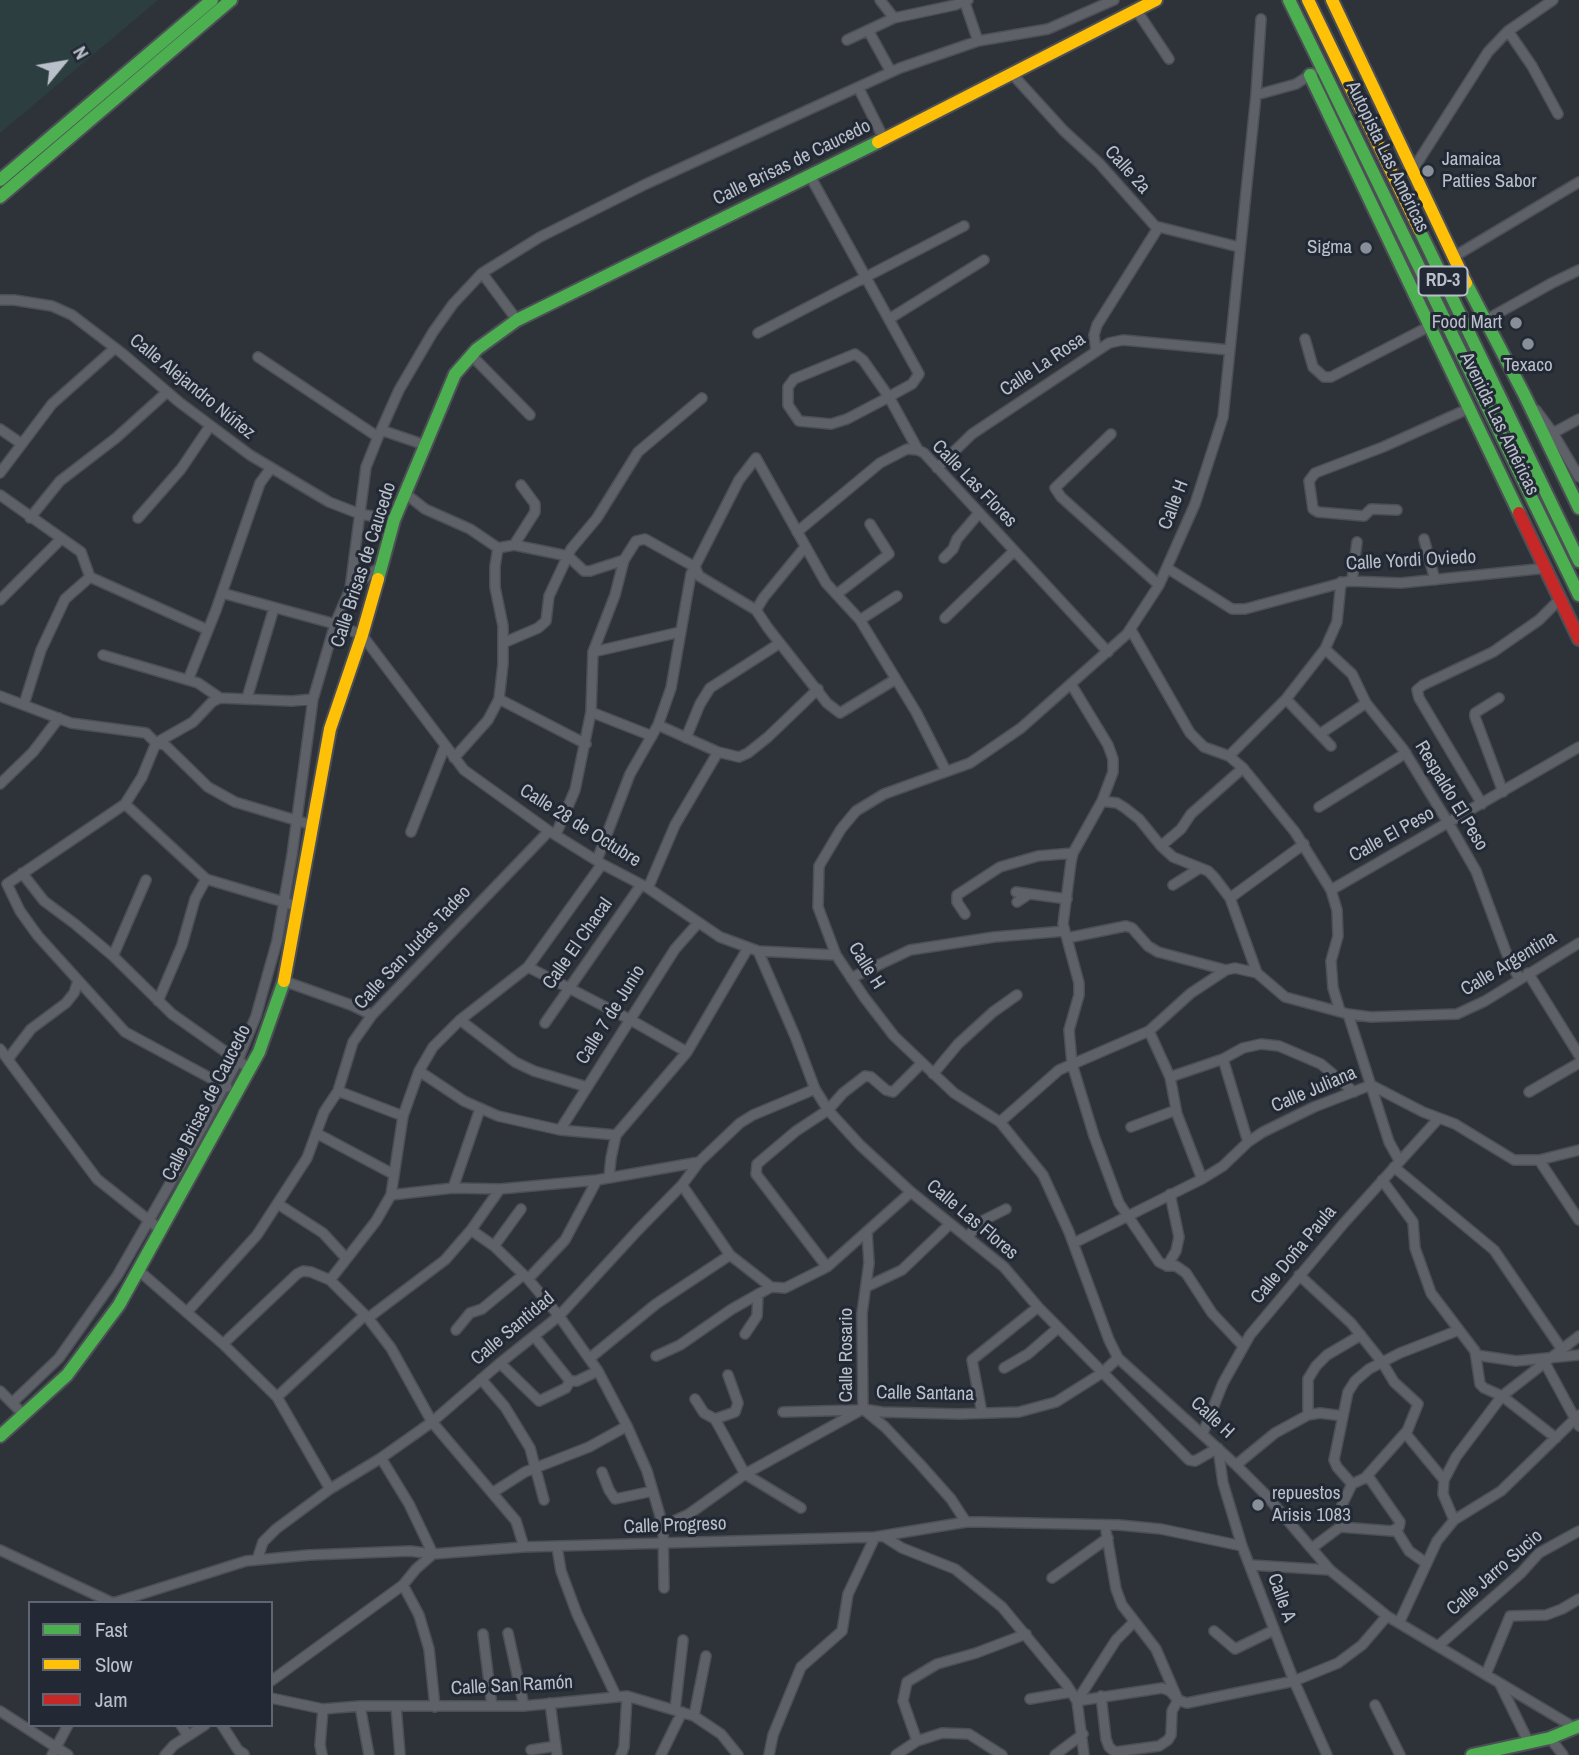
<!DOCTYPE html>
<html>
<head>
<meta charset="utf-8">
<style>
	body { margin:0 }
	#map { position:relative; width:1579px; height:1755px; overflow:hidden; background:#2e333a; font-family:"Archivo Narrow",sans-serif }
	canvas { display:block }
	.legend { position:absolute; left:28px; top:1601px; width:245px; height:126px; box-sizing:border-box; background:#222935; border:2px solid #5f6571; margin:0; padding:9px 12px; list-style:none; font-size:21px; color:#bac0ca }
	.legend li { display:flex; align-items:center; gap:14px; height:35px }
	.legend b { width:35px; border:2px solid #5f6571 }
	.north { position:absolute; left:28px; top:28px; width:70px; height:70px; -webkit-text-stroke:5px #222935; paint-order:stroke; rotate:60deg; font-size:19px; font-weight:700; line-height:28px; text-align:center; color:#bac0ca }
	.north::after { content:''; display:block; margin:auto; width:24px; height:32px; background:#bac0ca; clip-path:polygon(50% 0,100% 100%,50% 72%,0 100%) }
</style>
</head>
<body>
<div id="map">
<canvas width="1579" height="1755"></canvas>
<ul class="legend">
<li><b style="height:9px;background:#4caf50"></b>Fast</li>
<li><b style="height:9px;background:#ffc107"></b>Slow</li>
<li><b style="height:9px;background:#c62828"></b>Jam</li>
</ul>
<div class="north">N</div>
</div>
<script>
const ctx = document.querySelector('canvas').getContext('2d');
ctx.lineJoin = 'round';
function paint(path, color) { ctx.fillStyle = color; ctx.fill(path, 'evenodd'); }
const toPath = rows => new Path2D(rows.map(r => 'M' + r).join(''));
function trace(path, color, width, dash) { ctx.strokeStyle = color; ctx.lineWidth = width; ctx.lineCap = dash ? 'butt' : 'round'; ctx.setLineDash(dash || []); ctx.stroke(path); }
function write(font, color, halo, rows, align = 'center') {
  ctx.font = font + ' "Archivo Narrow",sans-serif'; ctx.lineWidth = 6; ctx.setLineDash([]); ctx.textBaseline = 'middle'; ctx.strokeStyle = halo; ctx.fillStyle = color; for (const [text, x, y, turn = 0] of rows) {
    ctx.save(); ctx.translate(x, y); ctx.rotate((+turn || 0) * Math.PI / 180); ctx.textAlign = isNaN(turn) ? turn : align; if (halo) ctx.strokeText(text, 0, 0); ctx.fillText(text, 0, 0); ctx.restore();
  }
}
paint(toPath([
	[0,0,158,0,0,133]
]), '#2c3e40');
const street = toPath([
	[880,0,894,18],
	[964,0,978,41],
	[1137,11,1169,59],
	[1261,19,1256,95,1223,417,1195,504,1159,585,1127,634,1021,728,970,763,884,794,856,811,841,829,819,866,818,907,836,955,864,997,894,1036,954,1093,1000,1122,1043,1175,1069,1232,1109,1340,1118,1358,1236,1465,1265,1494,1330,1570,1387,1616,1577,1729],
	[868,30,891,72],
	[1508,31,1532,66,1558,114],
	[847,40,894,18,955,5,968,0],
	[1013,75,1064,131,1099,163,1155,226,1239,247],
	[858,87,884,139],
	[1256,95,1296,84,1313,73],
	[1412,171,1488,52,1508,31,1553,0],
	[810,176,919,374,912,384,892,395,889,397,847,419,831,424,799,421,788,405,788,387,794,379,855,354,863,360,889,397,918,450],
	[1455,256,1579,182],
	[482,273,517,320],
	[0,300,14,300,52,306,72,315,123,354,179,402,250,455,329,502,360,514,394,520],
	[889,319,984,260],
	[1484,321,1552,283,1579,270],
	[758,333,964,226],
	[1305,339,1313,367,1324,377,1331,377,1430,326],
	[1096,350,1094,335,1097,325,1158,228],
	[471,355,530,415],
	[258,357,378,437],
	[1536,410,1553,433,1579,477],
	[0,429,22,444],
	[381,430,425,445],
	[1553,433,1579,419],
	[1111,434,1055,488,1061,497,1159,585],
	[937,468,972,434,1109,343,1123,340,1230,350],
	[0,473,52,404,115,348],
	[406,494,425,509,470,529,498,548,495,566,495,587,503,626,503,664,499,699,488,720,454,758],
	[0,495,81,552,90,577,65,599,41,650,24,704],
	[1397,510,1371,509,1364,516,1318,512,1313,509,1309,481,1315,473,1383,447,1470,408],
	[30,518,60,481,116,438,167,392],
	[138,518,181,469,210,426],
	[797,532,880,463,907,449,918,450,924,453,1108,652],
	[1424,539,1435,580],
	[514,545,535,512,535,504,521,485],
	[805,547,764,597,756,610,768,628,827,703,840,713,896,679],
	[498,548,514,545,568,556,584,571,590,571,624,560,636,541,645,539,695,567,699,576,756,610],
	[944,558,953,549,957,539,979,513],
	[1167,568,1232,609,1245,609,1349,581,1401,583,1547,568],
	[90,577,208,630],
	[1352,581,1357,542],
	[350,589,366,467,378,437,399,390,433,332,453,304,482,273,540,237,646,184,900,68,978,41,1048,29,1114,0],
	[222,593,335,624,362,635,464,770,549,831,602,864,648,888,720,937,758,951,836,955],
	[837,594,889,554,870,524],
	[0,600,61,539],
	[945,618,1014,551],
	[860,620,897,596],
	[1131,630,1190,733,1204,747,1229,756,1243,768,1295,832,1331,890,1337,910,1338,936,1331,961,1333,988,1340,1011],
	[503,643,538,628,546,621,549,596,571,549,597,518,638,452,702,398],
	[1325,649,1352,674,1366,703,1403,749,1449,824,1476,871,1506,952,1519,979],
	[593,652,680,632],
	[103,655,198,683,220,698],
	[188,680,216,610,260,483,271,468],
	[1071,684,1108,745,1113,759,1113,772,1102,801,1073,853,1071,862,1063,924,1079,983,1079,995,1069,1030,1072,1064,1094,1136,1119,1203,1159,1262,1167,1266,1176,1266,1186,1273,1212,1313,1243,1346],
	[0,696,71,723,146,733,156,743,193,722,212,702,220,698,292,701,313,699],
	[247,698,274,608],
	[1499,698,1475,713,1475,717,1503,792],
	[499,699,586,744],
	[1286,699,1331,746],
	[591,712,652,736],
	[658,725,718,752,739,757,748,753,768,737,818,689],
	[1320,734,1366,703],
	[686,738,700,704,710,688,780,643],
	[1229,756,1286,699,1325,649,1337,622,1341,582],
	[0,784,33,752,59,718],
	[1102,801,1117,803,1125,808,1139,819,1161,846,1173,857,1208,871,1214,877,1230,898,1257,973],
	[125,804,206,879,297,906],
	[1482,804,1419,698,1417,690,1423,685,1493,652,1539,620,1560,599],
	[1319,807,1406,753],
	[411,832,445,746],
	[556,834,575,790,591,712,593,652,615,595,624,560],
	[1161,846,1181,829,1191,814,1243,768],
	[597,860,630,774,658,725,671,688,691,574,739,480,756,458,826,583,860,620,916,712,946,771],
	[22,873,44,901,75,924,113,956,172,1014,250,1069],
	[1173,885,1200,868],
	[648,888,675,825,718,752],
	[1331,890,1579,747],
	[1016,892,1067,899],
	[1230,898,1304,844],
	[1017,902,1029,894],
	[965,914,957,902,957,895,1000,867,1038,856,1073,853],
	[1067,938,1126,926,1132,928,1148,946,1158,952,1226,970],
	[758,951,795,1036,815,1089,828,1110,860,1145,911,1192,1004,1267,1038,1307,1189,1460,1195,1461,1218,1448,1223,1483,1242,1546,1294,1681,1327,1755],
	[113,956,146,880],
	[528,967,629,1019,687,1052],
	[1528,973,1579,1055],
	[851,978,910,950,994,937,1065,931],
	[284,981,351,1005,372,1015],
	[158,1001,182,945,195,899,206,879],
	[1348,1014,1389,1142,1399,1160],
	[460,1020,515,1062,534,1071,587,1087],
	[545,1023,641,885],
	[1149,1031,1170,1077,1177,1114,1202,1179],
	[0,1049,97,1179,161,1230],
	[8,1059,31,1029,66,1003,74,993,78,981],
	[1223,1059,1248,1142],
	[419,1071,464,1101,498,1116,560,1130,616,1135],
	[933,1074,958,1044,993,1012,1017,995],
	[1170,1077,1223,1059,1243,1048,1261,1044,1279,1046,1321,1064,1354,1092],
	[227,1087,125,1032,38,936,20,911,7,884,125,804,142,777,156,743,165,745,208,787,235,802,312,825],
	[338,1091,403,1116],
	[1529,1092,1579,1063],
	[1000,1122,1059,1070,1149,1031,1191,993,1226,970,1235,968,1257,973,1285,997,1348,1014,1371,1017,1457,1014,1485,1001,1579,943],
	[1131,1127,1176,1110],
	[560,1130,675,949,698,923],
	[316,1133,393,1174],
	[1539,1160,1579,1220],
	[1394,1167,1494,1250,1561,1348],
	[609,1177,611,1158,616,1135,687,1052,748,948],
	[1382,1180,1413,1222,1415,1248,1431,1293,1475,1351,1480,1384,1484,1388,1502,1396,1556,1438],
	[682,1185,730,1255,771,1287,785,1288,827,1267,911,1192],
	[453,1188,480,1109],
	[391,1195,453,1188,500,1189,597,1180,699,1162],
	[278,1204,323,1233,346,1258],
	[471,1230,494,1246,528,1279,559,1316,598,1371,627,1426,647,1471,663,1526,664,1588],
	[867,1232,869,1263,862,1313,863,1409,885,1427,919,1463,951,1499,966,1522],
	[968,1236,982,1221,1006,1209],
	[1074,1243,1202,1179,1223,1166,1248,1142,1263,1132,1314,1107,1371,1085,1423,1112,1455,1124,1514,1160,1539,1160,1579,1150],
	[494,1246,521,1209],
	[1167,1266,1176,1251,1179,1237,1170,1194],
	[827,1267,756,1174,757,1164,796,1131,828,1110,843,1093,865,1076,871,1077,886,1090,893,1092,922,1063],
	[138,1270,223,1344,277,1397,330,1489],
	[1299,1275,1351,1323,1382,1362,1394,1382,1418,1404,1406,1434,1444,1480],
	[528,1279,565,1240,597,1180],
	[330,1280,376,1221,391,1195,403,1116,419,1071,433,1047,460,1020,528,967,602,864],
	[868,1286,902,1270,950,1224],
	[187,1312,257,1235,307,1158,324,1112,338,1091,353,1042,372,1015,549,831],
	[368,1318,445,1260,471,1230,500,1189],
	[456,1330,470,1313,482,1309,523,1275],
	[745,1334,757,1316,758,1294],
	[534,1336,570,1381],
	[223,1344,297,1274,303,1271,311,1272,330,1280,368,1318,391,1348,432,1422,516,1521,524,1547],
	[1476,1355,1516,1361,1579,1355],
	[656,1356,680,1345,732,1309,771,1287],
	[590,1358,656,1304,730,1255],
	[500,1363,539,1401,566,1388,570,1381,577,1381,598,1371],
	[1545,1363,1579,1426],
	[1004,1368,1028,1354,1058,1328],
	[481,1379,505,1407,530,1448,544,1500],
	[0,1391,24,1415],
	[277,1397,364,1316],
	[695,1399,704,1413,715,1419,735,1412,738,1403,728,1375],
	[12,1403,59,1358,117,1276,203,1126,238,1060,256,1016,277,941,292,855,313,699,335,624,350,589,380,567],
	[783,1412,858,1410],
	[982,1413,972,1360,1038,1307],
	[1308,1415,1308,1379,1316,1366,1327,1355,1361,1335],
	[715,1419,745,1474,801,1508],
	[1203,1433,1223,1383,1250,1335,1344,1223,1439,1118],
	[1236,1465,1275,1433,1308,1415,1320,1413,1343,1416],
	[602,1472,609,1490,615,1499,653,1491],
	[1352,1484,1337,1467,1334,1460,1348,1392,1355,1381,1369,1369,1400,1353,1459,1330],
	[492,1493,525,1472,589,1447,627,1426],
	[1454,1520,1443,1494,1444,1480,1456,1457,1502,1396,1579,1336],
	[663,1526,689,1514,745,1474,863,1409,882,1412,959,1414,1019,1412,1056,1402,1102,1373,1118,1358],
	[1340,1527,1392,1531,1399,1527,1400,1522,1370,1479,1365,1478],
	[1396,1530,1409,1551,1426,1563],
	[883,1536,902,1548,955,1569,1002,1607,1066,1684,1077,1701,1084,1755],
	[557,1547,561,1571,577,1614,616,1696],
	[1312,1548,1340,1527,1342,1505,1352,1484,1365,1478,1406,1432],
	[0,1550,113,1603],
	[257,1560,263,1542,276,1529,330,1489,381,1458,432,1422,500,1363,559,1316,638,1230,682,1185,699,1162,740,1123,753,1115,815,1089],
	[1251,1565,1330,1570],
	[1052,1578,1108,1538],
	[403,1585,419,1615,429,1649,435,1707],
	[113,1603,246,1561,309,1555,410,1551,433,1554,524,1547,875,1537,966,1522,982,1522,1119,1525,1161,1529,1242,1546],
	[1399,1623,1437,1541,1454,1520,1501,1491,1579,1415],
	[1214,1631,1235,1649,1274,1630],
	[508,1633,524,1706],
	[483,1634,492,1706],
	[1438,1646,1521,1573,1539,1553,1579,1531],
	[1486,1674,1510,1616,1546,1615,1562,1609,1579,1599],
	[271,1681,403,1585,416,1569,433,1554,409,1504,381,1458],
	[1500,1684,1529,1743],
	[1101,1696,1106,1739,1109,1747,1115,1752,1159,1746,1168,1740,1171,1735,1172,1711,1178,1700,1156,1649,1122,1605,1116,1589,1105,1525],
	[271,1698,323,1709,360,1706,524,1706,627,1696,694,1716,721,1734,738,1755],
	[1030,1699,1071,1692],
	[1077,1701,1162,1688,1170,1691,1178,1700,1187,1703,1294,1681,1338,1663,1362,1645,1387,1616],
	[1077,1701,1116,1640,1134,1622],
	[550,1703,557,1755],
	[1375,1705,1400,1755],
	[360,1706,369,1755],
	[396,1706,400,1755],
	[675,1710,683,1640],
	[0,1711,68,1755],
	[694,1716,706,1656],
	[181,1725,188,1736],
	[222,1725,238,1750,244,1754],
	[1550,1738,1563,1755],
	[917,1741,903,1701,907,1682,937,1664,976,1653,1026,1634],
	[531,1750,556,1746],
	[52,1755,68,1725],
	[165,1755,174,1745,205,1725],
	[322,1755,320,1745,323,1709],
	[621,1755,624,1747,627,1696],
	[661,1755,682,1712],
	[769,1755,773,1735,801,1667,842,1631,848,1594,875,1537],
	[896,1755,917,1741,942,1733,969,1734,1002,1755],
	[1055,1755,1083,1734]
]);
const fast = toPath([
	[1289,0,1579,595],
	[1310,75,1519,513],
	[0,180,212,0],
	[0,197,231,0],
	[1419,229,1579,561],
	[1466,283,1524,394,1579,508],
	[378,579,394,520,455,374,477,349,517,320,878,142],
	[0,1436,67,1375,119,1305,259,1052,284,981],
	[1472,1755,1550,1738,1579,1726]
]);
const slow = toPath([
	[1308,0,1419,229],
	[1332,0,1466,283],
	[878,142,1156,0],
	[284,981,330,729,362,635,378,579]
]);
const jam = toPath([
	[1519,513,1579,639]
]);
trace(street, '#4c4f55', 12);
trace(fast, '#4c4f55', 16);
trace(slow, '#4c4f55', 16);
trace(jam, '#4c4f55', 16);
trace(street, '#5e6268', 9);
trace(fast, '#4caf50', 12);
trace(slow, '#ffc107', 12);
trace(jam, '#c62828', 12);
for (const [x, y, r, color] of [
	[1428,171,7,"#898f98"],
	[1366,248,7,"#898f98"],
	[1516,323,7,"#898f98"],
	[1528,344,7,"#898f98"],
	[1258,1505,7,"#898f98"]
]) { const dot = new Path2D(); dot.arc(x, y, r, 0, 2 * Math.PI); ctx.fillStyle = color; ctx.fill(dot); trace(dot, '#222935', 2.5); }
for (const [x, y, w] of [
	[1443,281,49]
]) { const box = new Path2D(); box.roundRect(x - w / 2, y - 14.5, w, 29, 5); ctx.fillStyle = '#222935'; ctx.fill(box); trace(box, '#bac0ca', 2); }
write('bold 18px', '#bac0ca', null, [
	["RD-3",1443,281]
]);
write('19px', '#bac0ca', '#222935', [
	["Autopista Las Américas",1387,157,64],
	["Calle Brisas de Caucedo",792,163,-26],
	["Calle 2a",1127,170,48],
	["Calle La Rosa",1043,365,-34],
	["Calle Alejandro Núñez",192,387,39],
	["Avenida Las Américas",1499,424,64],
	["Calle Las Flores",974,484,46],
	["Calle H",1174,505,-69],
	["Calle Yordi Oviedo",1411,561,-3],
	["Calle Brisas de Caucedo",364,565,-72],
	["Respaldo El Peso",1451,796,59],
	["Calle 28 de Octubre",580,826,32],
	["Calle El Peso",1392,835,-29],
	["Calle El Chacal",578,944,-55],
	["Calle San Judas Tadeo",413,948,-47],
	["Calle Argentina",1509,964,-31],
	["Calle H",866,966,58],
	["Calle 7 de Junio",611,1015,-58],
	["Calle Juliana",1314,1090,-23],
	["Calle Brisas de Caucedo",207,1103,-63],
	["Calle Las Flores",972,1220,40],
	["Calle Doña Paula",1294,1255,-50],
	["Calle Santidad",513,1329,-40],
	["Calle Rosario",847,1355,-90],
	["Calle Santana",925,1394,1],
	["Calle H",1212,1418,43],
	["Calle Progreso",675,1526,-2],
	["Calle Jarro Sucio",1495,1573,-41],
	["Calle A",1281,1598,70],
	["Calle San Ramón",512,1686,-3]
]);
write('19px', '#bac0ca', '#222935', [
	["Jamaica",1442,160],
	["Patties Sabor",1442,182],
	["Sigma",1352,248,"right"],
	["Food Mart",1502,323,"right"],
	["Texaco",1528,366,"center"],
	["repuestos",1272,1494],
	["Arisis 1083",1272,1516]
], 'left');
</script>
</body>
</html>
